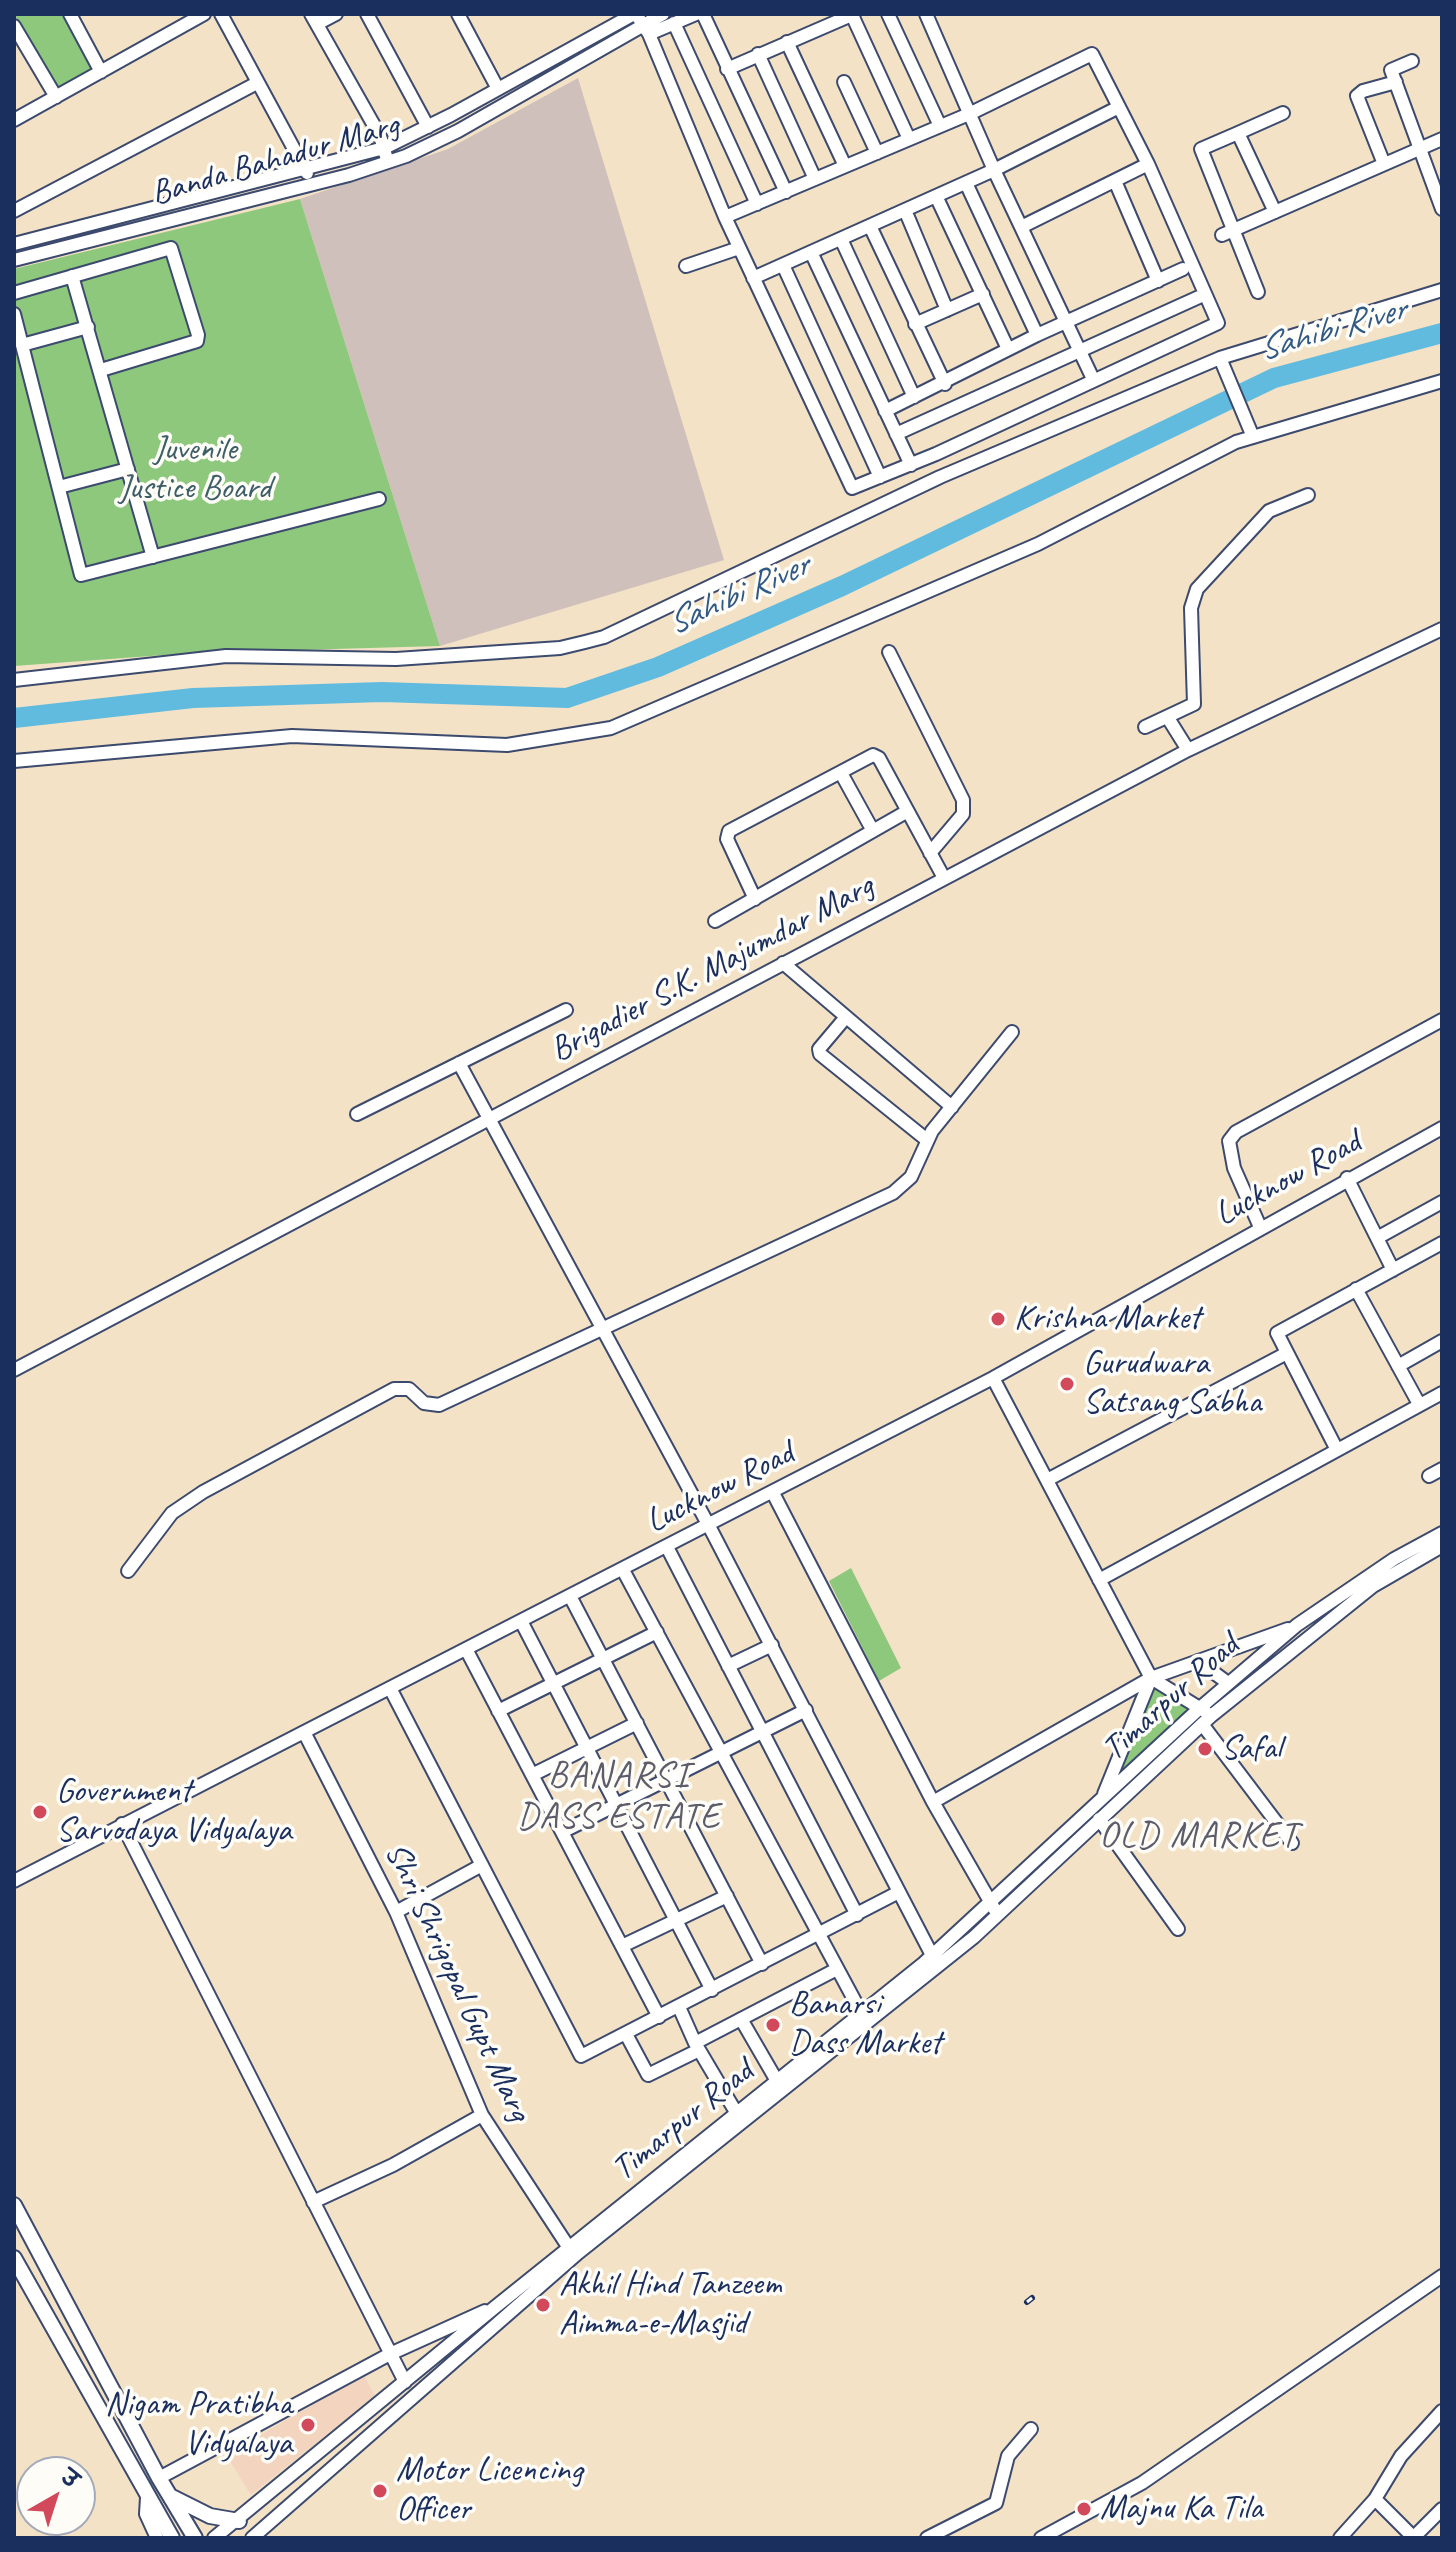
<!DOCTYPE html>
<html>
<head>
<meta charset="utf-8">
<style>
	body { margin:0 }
	#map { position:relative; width:1456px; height:2552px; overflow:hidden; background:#f4e2c7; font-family:Caveat,"Playpen Sans Deva",sans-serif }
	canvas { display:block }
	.frame { position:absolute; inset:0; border:16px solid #1b2f5e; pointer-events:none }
	.north { position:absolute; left:16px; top:2456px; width:80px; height:80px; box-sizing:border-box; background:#fdfcf7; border:2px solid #a3aaba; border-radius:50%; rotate:39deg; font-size:22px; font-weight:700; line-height:32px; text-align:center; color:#1b2f5e }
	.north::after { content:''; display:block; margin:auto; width:28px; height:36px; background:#d1495b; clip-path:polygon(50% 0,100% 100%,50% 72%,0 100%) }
</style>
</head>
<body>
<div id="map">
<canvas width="1456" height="2552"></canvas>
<div class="frame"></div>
<div class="north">उ</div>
</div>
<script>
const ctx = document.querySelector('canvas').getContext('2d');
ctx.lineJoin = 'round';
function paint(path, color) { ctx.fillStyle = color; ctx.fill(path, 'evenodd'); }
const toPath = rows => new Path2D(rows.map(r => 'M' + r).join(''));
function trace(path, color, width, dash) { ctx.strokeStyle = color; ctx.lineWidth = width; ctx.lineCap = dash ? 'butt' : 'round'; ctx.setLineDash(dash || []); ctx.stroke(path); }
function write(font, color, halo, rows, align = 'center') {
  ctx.font = font + ' Caveat,sans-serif'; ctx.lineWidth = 7; ctx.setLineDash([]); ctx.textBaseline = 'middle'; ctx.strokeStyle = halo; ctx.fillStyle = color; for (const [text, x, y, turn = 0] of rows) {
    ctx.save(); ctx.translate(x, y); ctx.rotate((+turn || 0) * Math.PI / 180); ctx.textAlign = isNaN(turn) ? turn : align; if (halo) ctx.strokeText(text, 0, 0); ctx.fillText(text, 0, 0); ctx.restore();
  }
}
paint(toPath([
	[364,2375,375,2396,251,2495,226,2455]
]), '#f3d4bf');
paint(toPath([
	[578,78,724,560,440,646,300,199,448,149]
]), '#cfc0bb');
paint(toPath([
	[14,14,71,14,101,72,61,94],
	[300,199,440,646,192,653,14,666,14,269],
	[851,1568,901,1668,879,1681,829,1581],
	[1153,1686,1191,1709,1124,1768,1121,1765]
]), '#8dc87d');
trace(toPath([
	[14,718,193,698,382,692,567,698,658,667,842,586,1274,378,1442,333]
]), '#61bbdf', 20);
const minor = toPath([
	[70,14,101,72],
	[221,14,307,173],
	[311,14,380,136,386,156],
	[367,14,428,127],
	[458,14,498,89],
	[636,14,649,34,725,217,852,488,936,454,1218,323,1148,164,1092,54,969,114,725,217],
	[703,14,786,192],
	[888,14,940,126],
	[926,14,994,170,1093,379],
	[852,15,909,139],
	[674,23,757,204],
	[317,24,336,14],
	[14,26,56,97],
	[649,34,696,14],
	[787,42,845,166],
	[758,54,815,179],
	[1412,61,1391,70,1442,209],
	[727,69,854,14],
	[844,82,877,153],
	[14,120,204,14],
	[1238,133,1201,149,1258,292],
	[1384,164,1357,96,1363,91,1396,82],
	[1115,181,1158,281],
	[966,183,1037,335],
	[936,196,1008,349],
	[905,210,947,310],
	[14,211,257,83],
	[1275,212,1238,133,1283,113],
	[870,226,945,384],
	[1021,227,1148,164],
	[1222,235,1442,139],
	[841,239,914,397],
	[14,244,384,148,451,115,634,14],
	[811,252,911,465],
	[14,260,349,175,406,156,458,131,663,14],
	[783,265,880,477],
	[686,266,739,248],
	[72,276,153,557],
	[753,278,994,170,1119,107],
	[14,293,171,248,198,335,197,341,101,370],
	[14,314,81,575,379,499],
	[915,324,983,294],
	[22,345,88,327],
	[1220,358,1253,437],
	[885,411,1037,335,1183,269],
	[896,434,1199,297],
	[59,487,128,469],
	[889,652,963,800,963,814,930,853],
	[14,680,226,656,396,659,560,648,585,642,604,637,940,477,1220,358,1442,290],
	[1168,718,1188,750],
	[1145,727,1194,704,1191,608,1197,589,1269,511,1308,495],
	[14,761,292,736,507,745,611,728,1038,544,1236,442,1442,381],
	[841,773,873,831],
	[755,899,727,839,729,831,873,755,879,758,944,878],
	[715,921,906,812],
	[783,963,952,1107],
	[846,1017,819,1049,820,1054,927,1140],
	[459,1063,709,1526,935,1961],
	[357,1114,566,1010],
	[1347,1178,1393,1270],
	[1260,1227,1234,1168,1229,1141,1236,1132,1442,1020],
	[1377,1238,1442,1202],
	[1356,1289,1419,1404],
	[1398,1366,1442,1341],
	[14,1370,1188,750,1442,629],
	[993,1378,1151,1678,1104,1794],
	[1337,1450,1277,1333,1442,1243],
	[1429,1476,1442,1469],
	[1047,1480,1285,1354],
	[773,1493,933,1802,995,1910],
	[667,1547,857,1915],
	[623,1570,864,2018],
	[128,1571,172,1513,203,1492,394,1389,409,1389,424,1403,439,1405,893,1193,911,1177,932,1131,1012,1032],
	[1099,1580,1442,1393],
	[570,1596,762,1964],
	[521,1621,712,1990],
	[466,1649,659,2017],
	[1198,1661,1228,1683],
	[728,1666,772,1645],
	[1151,1678,1206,1712],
	[390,1688,581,2056,899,1892],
	[498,1711,657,1632],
	[1202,1724,1292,1843],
	[304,1732,396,1912,482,2115,573,2254],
	[532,1775,637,1723],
	[933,1802,1151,1678,1288,1629],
	[1099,1819,1178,1929],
	[122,1824,405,2382],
	[562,1832,806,1710],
	[14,1881,993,1378,1442,1128],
	[396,1912,482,1865],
	[622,1946,727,1896],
	[679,2007,695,2043,740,2119],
	[741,2019,781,2088],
	[626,2034,648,2075,699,2050],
	[695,2043,837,1969],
	[313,2202,393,2165,482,2115],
	[159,2478,390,2354,485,2311],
	[147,2497,146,2514,157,2538],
	[1375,2499,1414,2538],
	[214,2538,494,2308,924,1963,1201,1707,1297,1625,1394,1559,1442,1533],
	[252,2538,578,2253,974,1937,1211,1716,1373,1586,1442,1546],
	[927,2538,996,2503,1008,2456,1031,2429],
	[1041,2538,1142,2483,1442,2276],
	[1340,2538,1375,2499,1401,2456,1442,2411],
	[1413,2538,1442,2509]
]);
const major = toPath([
	[14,2205,159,2478,195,2538],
	[14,2258,172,2538],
	[170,2496,210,2516,239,2521]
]);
trace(minor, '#3c4a6e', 16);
trace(major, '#3c4a6e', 18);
trace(minor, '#fff', 12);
trace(major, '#fff', 14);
const rail = toPath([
	[1027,2302,1032,2298]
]);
trace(rail, '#1b2f5e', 6);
trace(rail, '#fdfcf7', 3, [9]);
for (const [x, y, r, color] of [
	[998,1319,8,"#d1495b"],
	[1067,1384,8,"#d1495b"],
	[1205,1749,8,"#d1495b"],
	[40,1812,8,"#d1495b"],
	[773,2025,8,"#d1495b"],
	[543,2305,8,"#d1495b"],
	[308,2425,8,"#d1495b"],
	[380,2491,8,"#d1495b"],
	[1084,2509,8,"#d1495b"]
]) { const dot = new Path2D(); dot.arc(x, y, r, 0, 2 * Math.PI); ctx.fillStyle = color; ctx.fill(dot); trace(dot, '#fdfcf7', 3); }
write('34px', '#1b2f5e', '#fdfcf7', [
	["Banda Bahadur Marg",275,160,-16],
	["Brigadier S.K. Majumdar Marg",712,969,-28],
	["Lucknow Road",1288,1179,-29],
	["Lucknow Road",720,1488,-27],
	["Timarpur Road",1171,1698,-42],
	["Shri Shrigopal Gupt Marg",457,1982,65],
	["Timarpur Road",683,2121,-39]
]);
write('34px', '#3d5d67', '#fdfcf7', [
	["Juvenile",195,450],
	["Justice Board",195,489]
]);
write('34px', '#1b2f5e', '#fdfcf7', [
	["Krishna Market",1014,1319],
	["Gurudwara",1083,1364],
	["Satsang Sabha",1083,1403],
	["Safal",1221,1749],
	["Government",56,1792],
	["Sarvodaya Vidyalaya",56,1831],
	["Banarsi",789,2005],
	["Dass Market",789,2044],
	["Akhil Hind Tanzeem",559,2285],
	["Aimma-e-Masjid",559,2324],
	["Nigam Pratibha",292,2405,"right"],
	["Vidyalaya",292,2444,"right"],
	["Motor Licencing",396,2471],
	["Officer",396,2510],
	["Majnu Ka Tila",1100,2509]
], 'left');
write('italic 36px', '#305985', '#fdfcf7', [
	["Sahibi River",1332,330,-16],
	["Sahibi River",738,595,-24]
]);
ctx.letterSpacing = '2px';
write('36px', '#5d5c6b', '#fdfcf7', [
	["BANARSI",619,1777],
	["DASS ESTATE",619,1818],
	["OLD MARKET",1199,1837]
]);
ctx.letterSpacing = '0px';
</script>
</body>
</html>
